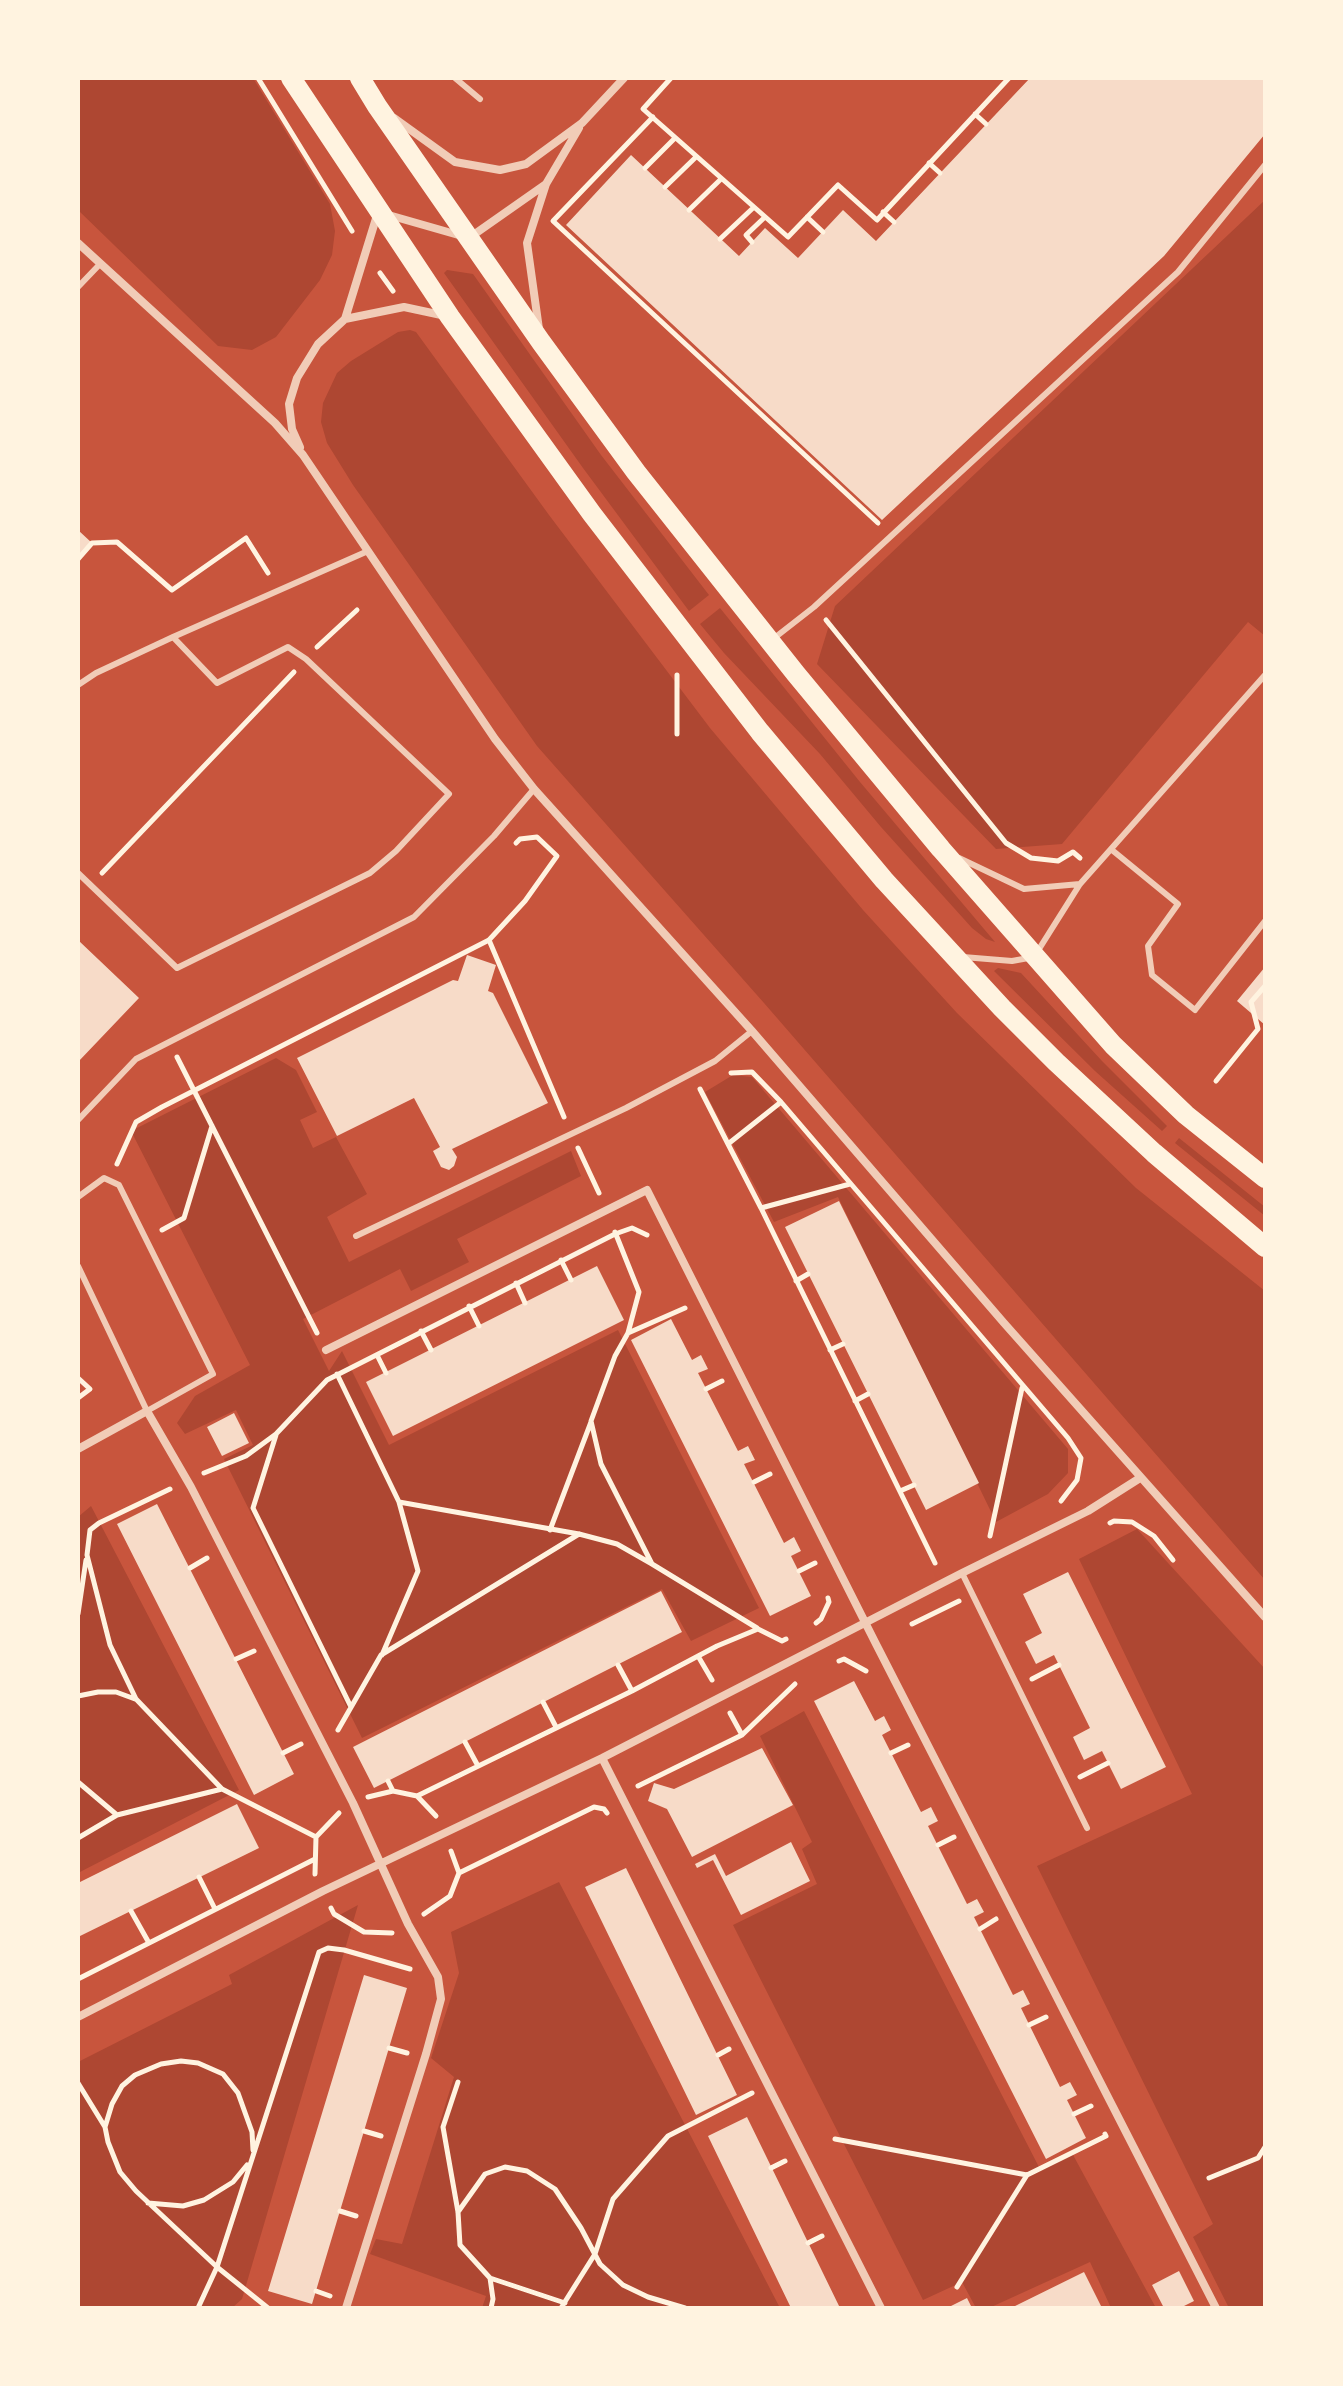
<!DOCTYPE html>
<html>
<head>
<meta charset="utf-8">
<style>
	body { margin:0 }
	#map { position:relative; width:1343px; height:2386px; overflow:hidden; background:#c8553d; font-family:Figtree,sans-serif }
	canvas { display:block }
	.frame { position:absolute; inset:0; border:80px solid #fff3e0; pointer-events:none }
</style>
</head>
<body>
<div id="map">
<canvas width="1343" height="2386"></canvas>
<div class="frame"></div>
</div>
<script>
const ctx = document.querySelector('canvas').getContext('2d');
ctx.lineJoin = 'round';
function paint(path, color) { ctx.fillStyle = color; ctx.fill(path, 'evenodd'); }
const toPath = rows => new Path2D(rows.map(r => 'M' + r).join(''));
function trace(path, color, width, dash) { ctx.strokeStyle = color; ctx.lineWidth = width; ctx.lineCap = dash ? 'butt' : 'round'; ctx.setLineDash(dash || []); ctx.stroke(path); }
paint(toPath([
	[78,78,253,78,330,204,335,231,332,255,320,280,276,337,252,350,218,346,78,210],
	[1265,200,1265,636,1248,622,1062,844,996,849,817,664,835,606],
	[447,270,473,274,601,455,709,595,689,611,583,468,444,273],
	[410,330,416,332,549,515,710,728,863,910,957,1013,1136,1188,1265,1291,1265,1580,764,1003,537,746,353,485,327,443,321,422,323,403,337,373,351,361,398,332],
	[720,608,860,782,995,942,986,939,972,928,881,827,820,754,724,653,700,624],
	[998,968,1021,973,1102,1061,1167,1126,1162,1131,1095,1071,994,971],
	[276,1058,296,1070,317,1112,300,1120,313,1148,336,1137,367,1194,327,1217,349,1262,571,1151,581,1176,457,1239,469,1262,411,1291,400,1269,303,1319,329,1371,342,1351,389,1445,618,1330,759,1608,691,1641,662,1589,362,1738,224,1459,253,1445,236,1410,185,1434,177,1423,195,1396,250,1365,131,1131],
	[733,1075,752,1077,1068,1449,1068,1473,1048,1494,996,1522,838,1197,774,1222,705,1092],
	[1179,1138,1265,1207,1265,1216,1175,1143],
	[91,1506,239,1790,78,1873,78,1517],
	[1137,1529,1265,1669,1265,2308,1229,2308,1193,2237,1213,2224,1037,1866,1192,1794,1079,1559],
	[804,1711,1040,2169,1072,2153,1156,2308,1111,2308,1090,2262,989,2308,976,2308,962,2282,923,2300,733,1925,817,1884,802,1849,812,1842,760,1736],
	[559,1882,780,2308,482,2308,486,2296,370,2254,376,2239,402,2244,454,2077,431,2058,459,1973,451,1932],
	[358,1905,242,2299,232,2308,78,2308,78,2062,232,1984,229,1975]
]), '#ae4732');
paint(toPath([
	[1030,78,1265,78,1265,134,1164,256,882,520,566,225,631,155,739,256,765,228,798,258,843,210,876,241],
	[78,530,92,543,78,559],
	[78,940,139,998,78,1062],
	[467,955,496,965,488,991,493,993,548,1103,452,1149,457,1157,454,1166,449,1170,441,1167,433,1151,440,1147,414,1098,337,1136,297,1058,453,980,458,981],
	[1265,967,1265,1025,1237,1001],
	[839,1201,979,1483,926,1510,785,1227],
	[597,1266,624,1320,393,1436,366,1382],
	[671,1319,692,1360,701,1355,708,1369,698,1373,738,1451,748,1446,755,1460,744,1464,784,1543,794,1537,801,1551,791,1556,811,1596,770,1616,631,1340],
	[234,1413,249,1443,222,1456,207,1427],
	[157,1504,294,1774,254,1795,117,1524],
	[1068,1572,1166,1767,1121,1789,1102,1751,1084,1760,1073,1737,1090,1728,1054,1655,1036,1664,1025,1642,1042,1633,1023,1594],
	[661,1591,682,1632,374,1788,353,1747],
	[854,1681,875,1721,884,1716,891,1730,882,1735,921,1812,931,1807,938,1821,928,1826,967,1904,977,1899,984,1912,974,1917,1013,1995,1023,1990,1030,2004,1021,2008,1060,2087,1070,2082,1077,2095,1067,2100,1086,2138,1046,2159,814,1701],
	[762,1748,793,1805,692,1857,667,1809,648,1801,654,1783,674,1789],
	[237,1804,259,1848,78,1937,78,1883],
	[791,1842,810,1881,741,1915,713,1860,697,1868,695,1864,715,1854,726,1876],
	[626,1868,737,2095,696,2115,585,1887],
	[364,1975,407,1988,312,2304,268,2291],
	[747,2117,840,2308,791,2308,708,2136],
	[1179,2271,1194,2301,1180,2308,1164,2308,1152,2285],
	[1084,2272,1102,2308,1011,2308],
	[967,2298,972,2308,947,2308]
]), '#f7dbc8');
trace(toPath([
	[258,78,352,231],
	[671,78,643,109,788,237,838,185,877,220,1009,78],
	[975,114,986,124],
	[653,117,553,221,878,523],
	[929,163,940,173],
	[645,168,675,138],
	[665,187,696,157],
	[689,210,721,179],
	[883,212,894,222],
	[807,217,823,232],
	[720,239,753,208],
	[752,242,746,235,765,217],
	[380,273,393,291],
	[78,559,92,543,117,542,172,590,246,538,268,573],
	[826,620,1006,843,1031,858,1058,861,1073,852,1080,858],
	[317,647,357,610],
	[677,675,677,734],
	[516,843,520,839,537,837,557,856,525,901,489,940,564,1117],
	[102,873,294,672],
	[177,1057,317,1333],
	[731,1073,752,1072,781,1102],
	[1216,1081,1258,1029,1251,1002,1265,986],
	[700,1089,728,1144],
	[578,1148,599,1193],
	[117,1164,136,1122,162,1107,489,940],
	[850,1184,761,1208,728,1144,781,1102,1068,1438,1081,1458,1077,1480,1061,1501],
	[761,1208,935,1563],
	[162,1230,184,1218,212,1126],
	[615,1232,639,1292,628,1333],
	[561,1260,571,1280],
	[796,1281,808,1274],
	[516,1283,525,1303],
	[469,1306,479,1326],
	[685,1308,628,1333,615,1356,591,1421,601,1464,652,1564,757,1628],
	[421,1331,431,1350],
	[830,1350,843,1344],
	[377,1355,386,1373],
	[337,1374,399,1502,579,1534,617,1544,652,1564],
	[78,1378,90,1389,78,1398],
	[706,1389,722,1381],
	[855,1401,868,1394],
	[276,1435,253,1508,351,1707],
	[204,1473,246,1456,276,1434,327,1380,615,1234,632,1228,647,1235],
	[754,1482,770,1474],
	[170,1489,99,1523,90,1530,87,1555,110,1645,136,1699,222,1789],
	[900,1491,914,1485],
	[1110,1523,1114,1521,1132,1522,1154,1536,1173,1560],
	[550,1530,591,1422],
	[990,1536,1022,1388],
	[190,1568,207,1558],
	[799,1571,815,1563],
	[78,1614,86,1560],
	[816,1623,821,1619,829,1602,828,1598],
	[912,1624,959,1601],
	[382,1655,418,1571,399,1502],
	[698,1656,712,1680],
	[236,1659,254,1651],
	[839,1661,844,1659,866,1671],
	[618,1665,632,1691],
	[1032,1679,1059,1665],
	[78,1696,98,1692,116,1692,135,1699],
	[543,1702,556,1727],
	[730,1713,742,1735],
	[338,1730,381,1655,579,1534],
	[465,1742,478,1766],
	[283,1753,301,1744],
	[891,1753,908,1745],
	[1080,1777,1108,1763],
	[388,1781,393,1791],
	[78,1782,117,1815],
	[638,1786,742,1735,795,1684],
	[417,1796,632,1691,717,1646,758,1629,782,1641,786,1639],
	[368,1797,393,1791,417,1796,436,1816],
	[78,1838,117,1815,222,1789,316,1837],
	[938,1845,954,1837],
	[451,1851,459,1873],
	[315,1874,316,1837,339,1813],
	[199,1877,215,1909],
	[331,1908,334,1914,364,1932,392,1933],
	[131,1911,149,1943],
	[424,1914,450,1896,459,1873,594,1807,604,1809,607,1813],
	[980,1929,996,1919],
	[78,1979,315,1859],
	[1029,2025,1046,2017],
	[389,2048,407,2053],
	[718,2055,729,2049],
	[458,2082,443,2127,458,2212,460,2245,490,2278,565,2303],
	[78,2083,105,2127,108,2142,120,2172,136,2191,217,2267,268,2308],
	[1074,2114,1091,2106],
	[105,2127,112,2104,122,2086,135,2075,161,2064,181,2061,198,2063,223,2074,238,2093,252,2132,253,2150],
	[364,2131,381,2136],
	[835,2139,1027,2175,1106,2136,1105,2134],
	[771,2168,785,2161],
	[1209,2178,1258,2158,1265,2147],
	[148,2203,183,2206,204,2200,233,2182,247,2165],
	[340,2211,356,2216],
	[458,2212,485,2174,505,2167,527,2171,555,2189,581,2228,600,2264,623,2285,648,2297,685,2308],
	[808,2243,822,2236],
	[490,2278,493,2299,491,2308],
	[957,2287,1027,2175],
	[316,2291,330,2296],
	[198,2308,217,2267,319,1952,328,1948,344,1950,410,1969],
	[561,2308,595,2254,613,2199,668,2136,752,2093]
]), '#fff3e0', 5);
trace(toPath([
	[455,78,480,99],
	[78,287,100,264],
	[773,639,814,607,1178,272,1265,165],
	[78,685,96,673,173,637,368,551],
	[1112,850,1178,904,1148,946,1152,975,1195,1010,1265,921],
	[959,858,1024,889,1080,884],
	[78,873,177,968,370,873,396,851,449,794,306,659,288,647,217,683,173,637],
	[963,957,1012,961,1034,957,1080,884,1265,675],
	[78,1120,136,1059,414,917,494,836,534,789],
	[78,1197,104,1178,119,1185,213,1374,147,1411,78,1266],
	[356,1236,626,1108,715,1061,752,1031],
	[962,1573,1087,1828]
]), '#f1ccb7', 6);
trace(toPath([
	[394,118,455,162,500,170,526,164,582,123,624,78],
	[78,243,275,423,303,455,495,739,534,789,752,1031,1004,1323,1265,1617],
	[345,319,404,307,446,316],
	[539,329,527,243,546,184,579,128],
	[300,447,292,429,289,404,297,378,318,344,345,319,378,212,469,238,546,184],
	[326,1350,647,1190,876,1644,1216,2308],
	[78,1449,147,1411,191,1487,353,1803,408,1924,438,1977,441,1999,426,2054,346,2308],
	[602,1758,881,2308],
	[78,2017,323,1891,602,1758,962,1573,1088,1511,1140,1478]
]), '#f1ccb7', 8);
trace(toPath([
	[291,78,450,317,592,514,760,732,884,880,1002,1008,1056,1062,1154,1153,1265,1247],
	[360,78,377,106,541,342,636,472,796,674,941,849,1113,1045,1186,1115,1265,1178]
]), '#fff3e0', 20);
</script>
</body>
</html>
